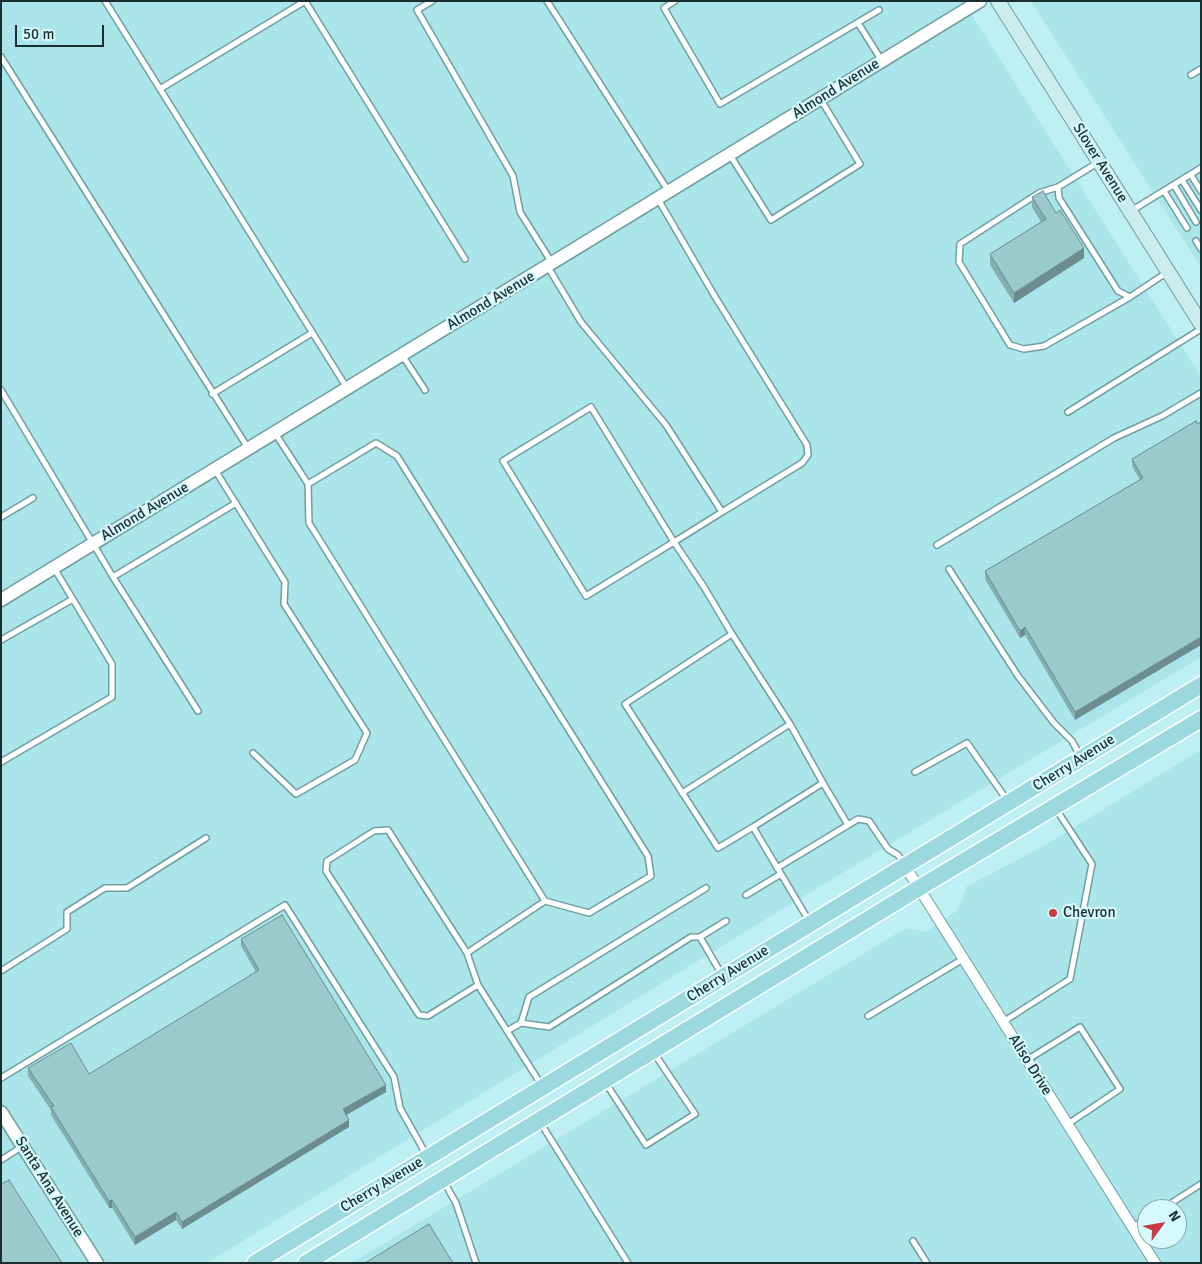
<!DOCTYPE html>
<html>
<head>
<meta charset="utf-8">
<style>
	body { margin:0 }
	#map { position:relative; width:1202px; height:1264px; overflow:hidden; background:#beeff2; font-family:Signika,sans-serif }
	canvas { display:block }
	.frame { position:absolute; inset:0; border:2px solid #1c2f30; pointer-events:none }
	.north { position:absolute; left:1137px; top:1199px; width:50px; height:50px; box-sizing:border-box; background:#d4fafd; border:1px solid #8aa9ab; border-radius:50%; rotate:58deg; font-size:14px; font-weight:700; line-height:20px; text-align:center; color:#1c2f30 }
	.north::after { content:''; display:block; margin:auto; width:18px; height:22px; background:#c93942; clip-path:polygon(50% 0,100% 100%,50% 72%,0 100%) }
	.scale { position:absolute; left:15px; top:25px; width:89px; height:22px; box-sizing:border-box; border:2px solid #1c2f30; border-top:0; padding-left:6px; font-size:15px; line-height:18px; white-space:nowrap; color:#1c2f30; -webkit-text-stroke:4px #d4fafd; paint-order:stroke }
</style>
</head>
<body>
<div id="map">
<canvas width="1202" height="1264"></canvas>
<div class="frame"></div>
<div class="north">N</div>
<div class="scale">50 m</div>
</div>
<script>
const ctx = document.querySelector('canvas').getContext('2d');
ctx.lineJoin = 'round';
function paint(path, color) { ctx.fillStyle = color; ctx.fill(path, 'evenodd'); }
const toPath = rows => new Path2D(rows.map(r => 'M' + r).join(''));
function trace(path, color, width, dash) { ctx.strokeStyle = color; ctx.lineWidth = width; ctx.lineCap = dash ? 'butt' : 'round'; ctx.setLineDash(dash || []); ctx.stroke(path); }
function write(font, color, halo, rows, align = 'center') {
  ctx.font = font + ' Signika,sans-serif'; ctx.lineWidth = 4.5; ctx.setLineDash([]); ctx.textBaseline = 'middle'; ctx.strokeStyle = halo; ctx.fillStyle = color; for (const [text, x, y, turn = 0] of rows) {
    ctx.save(); ctx.translate(x, y); ctx.rotate((+turn || 0) * Math.PI / 180); ctx.textAlign = isNaN(turn) ? turn : align; if (halo) ctx.strokeText(text, 0, 0); ctx.fillText(text, 0, 0); ctx.restore();
  }
}
paint(toPath([
	[1,1,963,1,1201,377,1201,657,761,922,207,1263,1,1263],
	[1031,1,1201,1,1201,267],
	[1201,750,1201,1263,352,1263,906,928,926,932,958,910,967,886,1035,851],
	[1147,1209,1177,1209,1177,1239,1147,1239]
]), '#aae5e9');
const service = toPath([
	[105,1,347,388],
	[305,1,465,259],
	[432,1,417,10,513,176,520,212,552,263],
	[547,1,669,192],
	[675,1,664,8,720,104,879,10],
	[858,23,882,61],
	[1,57,248,448],
	[1191,75,1201,69],
	[160,89,305,1],
	[730,155,771,220,860,164,821,100],
	[1099,162,1058,187,1059,198,1118,291,1130,297,1166,273],
	[1191,175,1201,191],
	[1182,180,1201,210],
	[1174,185,1196,222],
	[1058,187,1039,193,960,244,959,262,1010,345,1024,349,1044,346,1130,297],
	[1164,191,1187,228],
	[1131,211,1201,168],
	[1196,241,1201,249],
	[548,267,581,322,666,425,722,512,802,463,808,455,807,445,714,295,658,199],
	[402,355,425,390],
	[1,390,113,577,198,711],
	[212,394,312,333],
	[1068,412,1201,329],
	[275,433,308,484,376,443,397,456,648,856,651,876,589,913,545,901,309,523,308,484],
	[215,470,285,582,284,604,367,733,355,760,296,794,253,753],
	[722,512,674,542,591,407,503,461,586,596,674,542,704,587,732,634],
	[1,517,33,498],
	[937,545,1114,438,1162,416,1201,393],
	[949,569,1018,676,1054,723,1072,741,1080,756],
	[113,577,236,503],
	[1,640,73,599],
	[1,762,112,697,112,664,54,568],
	[915,772,967,743,1007,800],
	[823,783,848,825],
	[682,793,790,724],
	[753,827,718,848,625,704,732,634,790,724,823,783,753,827,781,874],
	[777,868,858,819,869,821,888,849,898,855,904,864],
	[706,888,529,997,521,1023,549,1027,691,937,700,937,722,975],
	[746,895,781,874,809,921],
	[700,937,726,921],
	[467,953,388,830,374,831,327,861,326,871,419,1015,428,1016,478,985,467,953,545,901],
	[1,971,67,929,67,912,105,888,127,888,206,838],
	[478,985,542,1086],
	[868,1016,963,959],
	[1003,1022,1070,979,1092,864,1056,809],
	[507,1031,521,1023],
	[1027,1060,1080,1027,1120,1089,1068,1124],
	[1,1078,285,905,394,1077,400,1108,427,1156],
	[605,1082,646,1145,695,1114,654,1053],
	[540,1122,628,1263],
	[1,1160,23,1146],
	[443,1180,456,1203,476,1263],
	[1162,1209,1201,1184],
	[1133,1227,1147,1218],
	[913,1241,927,1263]
]);
const minor = toPath([
	[905,866,1155,1263]
]);
const tertiary = toPath([
	[1,600,980,1],
	[1,1112,97,1263]
]);
const secondary = toPath([
	[998,1,1201,324]
]);
const primary = toPath([
	[255,1263,1201,685],
	[306,1263,919,888,1201,719]
]);
trace(service, '#709ea1', 8);
trace(minor, '#709ea1', 12);
trace(tertiary, '#709ea1', 15);
trace(secondary, '#709ea1', 16);
trace(primary, '#fff', 19);
trace(service, '#fff', 5);
trace(minor, '#fff', 10);
trace(tertiary, '#fff', 12);
trace(secondary, '#cdecee', 14);
trace(primary, '#9bd9de', 16);
paint(toPath([
	[1032,197,1084,258,1014,303,990,265,990,254,1041,222,1032,207],
	[1196,421,1075,720,1025,635,1020,638,985,579,985,571,1140,480,1132,466,1132,459],
	[241,939,386,1092,346,1115,349,1127,182,1229,176,1220,135,1245,112,1208,109,1208,51,1115,51,1110,28,1076,28,1068,89,1074,256,972,241,946]
]), '#85aeb0');
paint(toPath([
	[1084,248,1084,258,1014,303,1014,293],
	[1025,627,1025,635,1020,638,1020,631],
	[1201,637,1201,645,1075,720,1075,712],
	[386,1085,386,1092,343,1117,343,1109],
	[349,1120,349,1127,182,1229,182,1222],
	[112,1200,112,1208,109,1208,109,1201],
	[176,1212,176,1220,135,1245,135,1237]
]), '#6c8d90');
const building = toPath([
	[1043,191,1056,213,1060,210,1084,248,1014,293,990,254,1046,219,1032,197,1043,191],
	[1196,421,1197,424,1201,422,1201,637,1075,712,1025,627,1020,631,985,571,1143,478,1132,459,1196,421],
	[282,915,386,1085,343,1109,349,1120,182,1222,176,1212,135,1237,112,1200,109,1201,51,1107,54,1106,28,1068,71,1043,89,1074,259,970,241,939,282,915],
	[9,1180,62,1263,1,1263,1,1184,9,1180],
	[429,1224,453,1263,365,1263,429,1224]
]);
paint(building, '#9bcacd');
trace(building, '#6c8d90', 1);
for (const [x, y, r, color] of [
	[1053,913,5,"#c93942"]
]) { const dot = new Path2D(); dot.arc(x, y, r, 0, 2 * Math.PI); ctx.fillStyle = color; ctx.fill(dot); trace(dot, '#d4fafd', 2); }
write('15px', '#1c2f30', '#d4fafd', [
	["Almond Avenue",836,89,-32],
	["Slover Avenue",1100,163,58],
	["Almond Avenue",491,301,-31],
	["Almond Avenue",145,512,-31],
	["Cherry Avenue",1074,763,-32],
	["Cherry Avenue",728,974,-32],
	["Aliso Drive",1030,1065,58],
	["Cherry Avenue",382,1185,-31],
	["Santa Ana Avenue",49,1187,58]
]);
write('15px', '#1c2f30', '#d4fafd', [
	["Chevron",1063,913]
], 'left');
</script>
</body>
</html>
